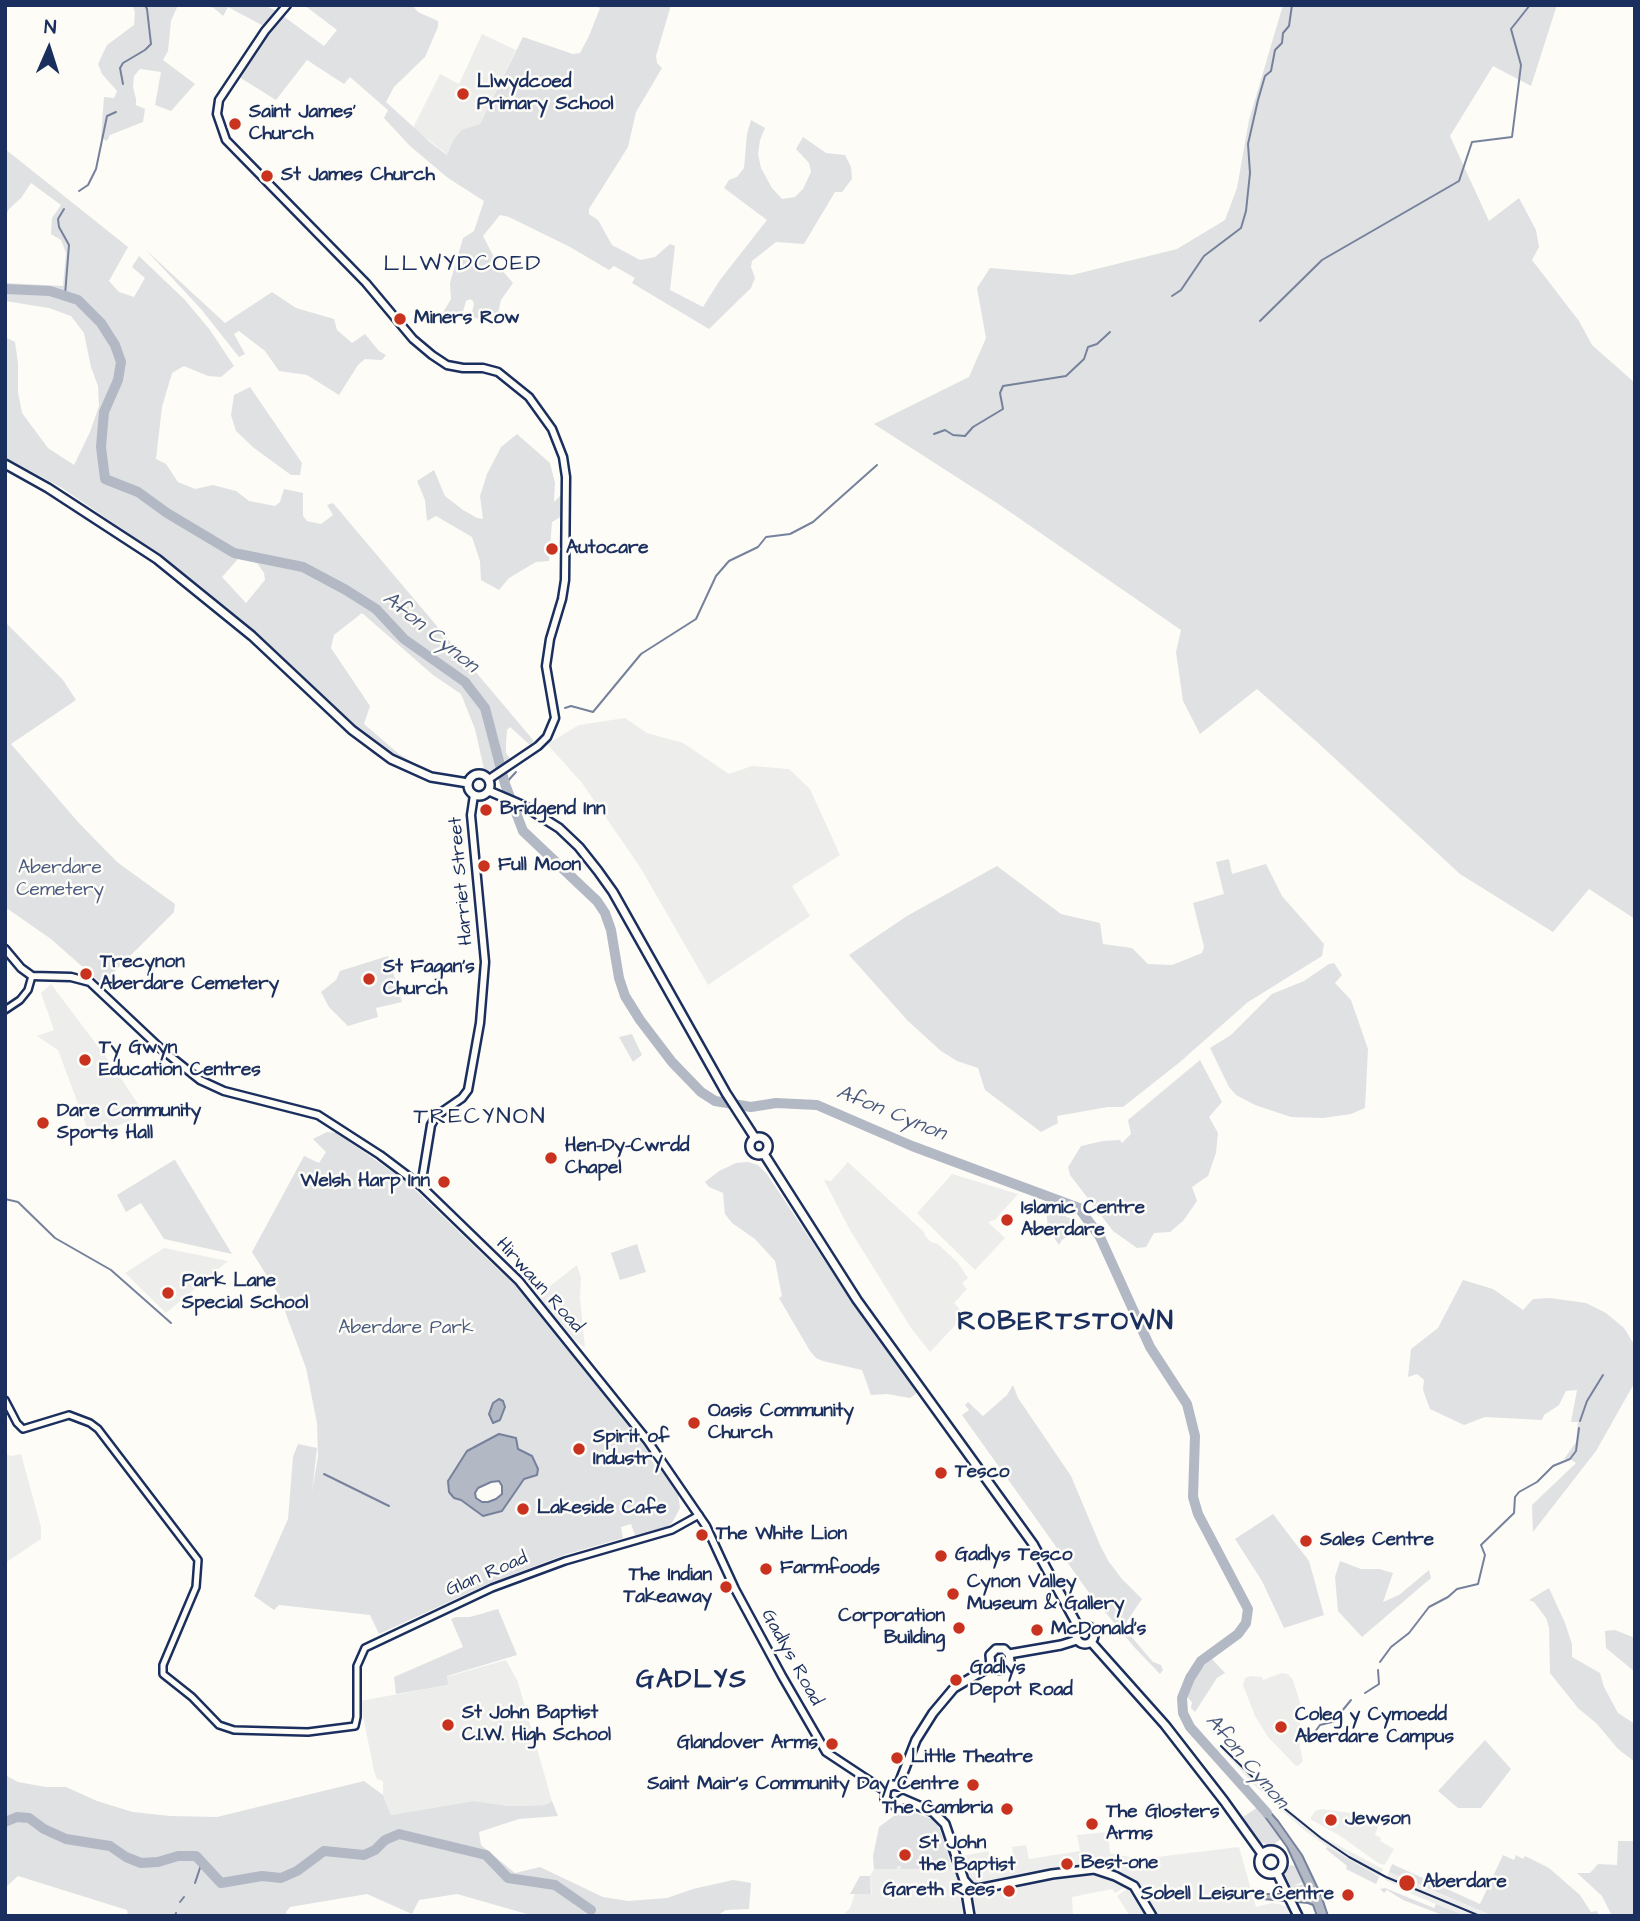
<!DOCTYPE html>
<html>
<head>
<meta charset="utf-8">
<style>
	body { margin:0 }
	#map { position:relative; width:1640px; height:1921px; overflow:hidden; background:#fdfcf7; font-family:"Architects Daughter",sans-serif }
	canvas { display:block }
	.frame { position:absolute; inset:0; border:7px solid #1b2f5e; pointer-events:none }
	.north { position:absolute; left:14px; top:14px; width:70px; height:70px; -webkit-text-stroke:5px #fdfcf7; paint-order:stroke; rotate:3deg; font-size:19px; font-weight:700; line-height:28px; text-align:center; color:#1b2f5e }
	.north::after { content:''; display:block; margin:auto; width:24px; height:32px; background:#1b2f5e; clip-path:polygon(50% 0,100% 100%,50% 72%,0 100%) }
</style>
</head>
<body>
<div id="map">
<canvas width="1640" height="1921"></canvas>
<div class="frame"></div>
<div class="north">N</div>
</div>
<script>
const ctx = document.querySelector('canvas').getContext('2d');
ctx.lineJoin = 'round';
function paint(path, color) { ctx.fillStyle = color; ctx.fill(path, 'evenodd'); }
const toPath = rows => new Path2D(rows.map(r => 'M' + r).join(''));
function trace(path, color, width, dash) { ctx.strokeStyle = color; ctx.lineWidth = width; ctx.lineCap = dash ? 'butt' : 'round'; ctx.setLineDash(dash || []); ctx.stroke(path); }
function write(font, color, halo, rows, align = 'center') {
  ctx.font = font + ' "Architects Daughter",sans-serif'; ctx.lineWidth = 5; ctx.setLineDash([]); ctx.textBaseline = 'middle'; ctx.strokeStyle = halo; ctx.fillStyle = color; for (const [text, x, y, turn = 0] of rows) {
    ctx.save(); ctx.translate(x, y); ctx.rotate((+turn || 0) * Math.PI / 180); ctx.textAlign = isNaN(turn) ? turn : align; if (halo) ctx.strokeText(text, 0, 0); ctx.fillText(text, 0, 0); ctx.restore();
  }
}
paint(toPath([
	[482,34,516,50,480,124,462,131,454,139,448,155,413,128,440,74,459,84],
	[625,718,647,733,683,743,729,774,752,766,789,769,810,789,840,855,792,886,810,916,708,985,640,867,582,783,547,744,579,725],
	[51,984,115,1069,145,1115,90,1136,58,1050,37,1036,54,1030,41,993],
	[848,1162,924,1232,925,1236,931,1242,938,1244,958,1263,968,1278,962,1283,967,1289,954,1303,965,1315,930,1352,911,1328,850,1230,824,1180,831,1181],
	[952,1174,1018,1194,995,1220,988,1222,1005,1238,975,1270,917,1213],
	[164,1248,228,1261,166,1313,125,1273],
	[577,1265,581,1278,580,1298,585,1348,573,1339,536,1297],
	[5,1454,12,1456,21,1454,41,1527,41,1539,5,1563],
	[506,1660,518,1682,552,1801,545,1805,510,1806,473,1801,391,1815,383,1795,383,1781,377,1779,374,1771,360,1701,448,1685,446,1677],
	[1282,1673,1288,1674,1293,1680,1300,1702,1300,1747,1303,1761,1298,1766,1295,1765,1268,1737,1255,1716,1243,1685,1245,1678,1250,1676,1262,1677,1263,1680],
	[1221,1744,1278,1800,1319,1835,1383,1869,1379,1877,1340,1856,1304,1830,1253,1784,1219,1746],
	[1322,1809,1364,1815,1379,1824,1375,1835,1381,1838,1380,1841,1394,1849,1386,1863,1384,1865,1378,1863,1339,1835,1310,1819,1315,1811],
	[1108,1832,1110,1853,1140,1859,1239,1847,1256,1907,1272,1903,1279,1904,1287,1907,1290,1916,1130,1916,1117,1896,1127,1889,1126,1887,1115,1893,1112,1889,1072,1897,1073,1916,842,1916,850,1908,855,1894,872,1894,870,1876,874,1869,896,1869,897,1866,901,1866,902,1869,949,1869,946,1852,951,1851,953,1858,988,1851,994,1865,1014,1861,1012,1847,1026,1845,1029,1859,1080,1851,1077,1835],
	[1389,1872,1430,1890,1493,1916,1466,1916,1399,1889,1400,1886,1385,1880]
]), '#edeeec');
paint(toPath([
	[132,5,178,5,171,21,168,51,163,60,195,84,171,111,155,105,161,72,140,69,134,76,133,87,136,99,136,105,145,109,143,122,110,135,107,141,101,138,104,97,114,98,117,91,102,74,98,64,107,45,134,25,135,12],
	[205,5,263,5,275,10,324,46,337,30,304,5,412,5,418,12,438,21,438,27,425,57,394,87,386,102,431,143,447,155,454,139,462,130,480,124,523,37,573,54,580,53,589,36,600,8,594,5,671,5,656,56,657,63,662,68,636,112,628,147,589,209,589,214,598,220,612,245,640,260,655,257,670,244,675,246,670,290,703,307,720,280,767,220,724,188,729,180,737,177,744,168,747,134,751,120,765,128,760,140,758,154,761,168,772,188,782,199,795,197,803,189,811,172,809,163,796,149,803,137,826,153,845,155,851,167,852,179,842,192,835,192,804,244,776,242,752,261,751,267,755,278,751,288,709,329,632,283,635,278,614,266,609,270,570,247,509,217,500,215,483,236,499,267,513,283,501,300,496,322,471,317,474,304,473,301,470,299,466,301,461,319,441,316,451,299,450,283,463,238,474,231,484,201,448,178,410,146,384,118,388,110,350,77,344,84,307,60,276,100,239,77,271,30,228,7,223,16,214,8],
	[1283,5,1557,5,1531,86,1493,66,1450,136,1489,221,1519,198,1536,230,1539,247,1532,260,1579,321,1592,345,1635,383,1635,919,1589,889,1553,932,1460,874,1317,742,1257,689,1200,734,1183,701,1176,652,1181,630,997,503,874,424,969,377,986,338,977,288,990,268,1072,275,1177,249,1225,220,1237,188,1249,120],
	[5,149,128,247,109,281,119,292,134,297,145,278,132,267,139,256,184,299,210,330,234,366,221,377,208,376,184,366,172,373,162,407,156,459,166,464,178,482,195,489,213,485,236,491,249,501,275,506,280,502,284,489,303,493,303,516,307,521,321,524,333,515,327,505,333,503,534,741,530,745,510,727,507,730,506,743,506,753,512,761,491,771,484,769,475,729,461,694,433,675,362,613,334,635,331,648,370,706,364,724,399,754,419,766,399,758,369,738,261,637,153,550,62,488,5,457,5,337,15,342,18,363,18,392,22,413,48,448,74,465,90,432,99,406,98,386,91,367,84,333,71,316,49,308,5,301,5,283,63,286,66,253,61,240,51,234,52,218,61,205,31,183,21,198,9,209,5,217],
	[238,559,257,563,264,573,265,580,246,603,222,577],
	[146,250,225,323,272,292,296,308,334,319,337,330,352,343,365,334,379,351,386,355,382,360,365,359,358,365,339,395,307,375,279,371,265,351,239,331,234,334,245,354,239,357,201,309],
	[250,387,302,463,300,475,291,475,254,448,236,431,231,415,234,395],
	[517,434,550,463,555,483,554,502,563,493,562,516,552,522,549,561,536,562,509,578,499,590,481,580,480,561,472,537,436,516,427,521,425,500,417,481,434,470,445,496,463,510,477,518,483,519,480,496,487,474,501,447],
	[5,622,63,680,76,700,11,744,78,822,117,862,175,904,174,912,102,984,51,939,5,907],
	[1229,859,1232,874,1266,864,1282,896,1324,944,1322,956,1248,1002,1180,1062,1123,1107,1108,1107,1057,1116,1058,1123,1041,1132,985,1090,978,1068,957,1061,941,1051,908,1021,849,955,907,916,997,866,1061,914,1100,923,1103,944,1132,948,1148,964,1172,965,1202,953,1204,947,1193,903,1224,894,1216,862],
	[388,956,402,1002,376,1008,378,1017,348,1026,329,1007,321,992,336,980,340,971],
	[1334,963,1342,975,1335,983,1351,1000,1368,1049,1365,1108,1351,1114,1323,1118,1291,1117,1255,1105,1236,1095,1229,1087,1210,1048,1231,1035,1272,994,1304,981,1329,964],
	[632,1034,642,1055,633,1062,619,1037],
	[1200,1060,1222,1102,1209,1117,1218,1133,1216,1153,1208,1176,1192,1187,1197,1201,1183,1221,1170,1232,1154,1233,1146,1247,1137,1248,1113,1231,1070,1175,1068,1167,1081,1146,1103,1141,1120,1140,1122,1143,1131,1134,1128,1120],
	[327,1132,337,1133,408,1183,524,1294,636,1434,678,1494,680,1508,672,1523,666,1527,635,1535,631,1524,621,1527,623,1538,564,1555,488,1584,379,1634,370,1615,279,1605,274,1610,254,1596,288,1519,293,1457,298,1444,317,1448,312,1492,318,1456,317,1423,306,1368,279,1295,252,1252,304,1156,319,1163,326,1152,313,1139],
	[487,1442,518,1449,532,1457,530,1478,524,1479,513,1493,509,1502,483,1516,456,1497,451,1476,467,1451,472,1447],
	[174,1160,175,1160,232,1254,164,1239,141,1203,126,1212,117,1195],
	[748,1162,758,1165,767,1174,840,1284,918,1392,910,1398,887,1394,871,1395,862,1370,823,1361,816,1358,810,1351,779,1298,782,1296,775,1261,755,1239,732,1223,725,1214,723,1193,709,1187,705,1182,719,1171,736,1163],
	[1046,1208,1072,1219,1078,1229,1062,1240,1059,1245,1048,1229],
	[637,1244,646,1272,620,1280,611,1253],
	[1463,1280,1493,1289,1523,1310,1533,1299,1550,1298,1586,1303,1606,1313,1624,1328,1635,1346,1635,1382,1596,1451,1533,1532,1532,1505,1576,1463,1570,1459,1564,1459,1576,1442,1578,1422,1571,1422,1577,1390,1566,1391,1559,1405,1544,1415,1542,1420,1485,1417,1464,1425,1430,1409,1423,1390,1424,1380,1417,1374,1408,1377,1411,1349,1438,1328],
	[1013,1385,1018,1398,1071,1476,1100,1545,1109,1562,1122,1579,1142,1599,1127,1621,1127,1628,1130,1635,1153,1662,1161,1665,1163,1670,1160,1674,1135,1648,1087,1590,962,1415,969,1410,965,1405,968,1402,983,1416,1007,1395],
	[1273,1514,1309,1561,1324,1615,1284,1628,1262,1581,1235,1539],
	[1340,1561,1361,1569,1379,1569,1393,1573,1383,1602,1399,1595,1429,1570,1431,1578,1362,1637,1338,1611,1335,1577],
	[1549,1588,1565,1623,1572,1644,1572,1657,1600,1673,1604,1687,1618,1713,1635,1724,1635,1762,1618,1749,1597,1724,1578,1708,1550,1673,1549,1627,1546,1618,1534,1602,1529,1600],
	[498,1609,517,1655,447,1676,448,1685,396,1694,394,1677,463,1647,451,1619,456,1617,470,1617],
	[1615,1630,1635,1638,1635,1672,1606,1648,1605,1631],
	[1211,1658,1225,1673,1217,1678,1195,1712,1191,1708,1192,1702,1186,1696,1189,1688,1199,1672],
	[1485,1740,1511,1769,1481,1808,1458,1808,1438,1791],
	[5,1775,18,1782,46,1787,66,1787,97,1801,133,1812,170,1816,217,1817,364,1781,383,1795,391,1815,473,1801,510,1806,545,1805,552,1801,558,1816,519,1819,479,1832,481,1845,515,1873,540,1867,603,1897,628,1901,667,1898,693,1889,733,1880,751,1883,749,1909,726,1910,716,1916,534,1916,457,1894,419,1900,412,1914,367,1894,290,1907,286,1912,287,1916,128,1916,127,1910,18,1876,5,1888],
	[1258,1807,1281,1839,1273,1845,1262,1843,1255,1836,1243,1817],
	[903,1809,932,1819,937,1823,947,1849,950,1869,901,1869,901,1866,897,1866,897,1869,874,1869,873,1856,879,1827],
	[1618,1841,1635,1841,1635,1916,1612,1916,1602,1896,1577,1873,1590,1873,1598,1864,1617,1865],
	[1327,1847,1379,1877,1376,1884,1346,1869,1347,1866,1326,1849],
	[1503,1855,1514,1860,1516,1855,1523,1859,1525,1856,1549,1868,1580,1895,1591,1912,1597,1911,1599,1916,1493,1916,1389,1872,1392,1864,1480,1904],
	[1291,1865,1298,1867,1304,1882,1292,1886,1305,1884,1309,1894,1294,1894,1285,1875,1285,1870],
	[860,1876,870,1876,871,1894,850,1894],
	[1385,1888,1434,1908,1436,1904,1466,1916,1445,1916,1403,1900,1387,1890,1384,1893,1380,1889]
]), '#e0e1e3');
const water = toPath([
	[499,1399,503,1401,505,1407,500,1420,493,1423,489,1414,493,1403,499,1399],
	[499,1434,516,1438,518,1449,532,1456,538,1469,537,1475,524,1479,502,1511,483,1516,461,1500,454,1498,449,1492,448,1481,467,1451,499,1434],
	[491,1482,499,1481,502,1486,502,1494,496,1499,488,1502,482,1502,476,1498,475,1493,478,1488,491,1482],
	[1262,1803,1278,1821,1302,1855,1321,1895,1328,1916,1317,1916,1313,1905,1308,1903,1263,1899,1263,1894,1309,1894,1287,1847,1258,1807,1262,1803]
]);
paint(water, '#b3b8c5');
trace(water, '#76819c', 2);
trace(toPath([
	[123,84,120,68,123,63,145,50,151,44,147,9,145,5],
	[79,191,88,185,96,169,107,116,116,112],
	[64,209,58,219,59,227,69,245,65,295],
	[1172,296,1181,290,1204,256,1241,228,1246,211,1250,173,1248,144,1258,100,1265,76,1271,71,1275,50,1282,43,1283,33,1289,26,1292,5],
	[1260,321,1322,260,1459,181,1472,142,1512,137,1521,65,1511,29,1530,5],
	[934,434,945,430,953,435,965,436,973,427,1003,409,1000,393,1003,386,1066,376,1084,359,1088,347,1097,344,1110,332],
	[565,708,571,706,593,712,641,654,696,619,716,576,729,561,758,547,766,537,790,534,813,522,877,465],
	[505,784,516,772],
	[5,1199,18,1202,55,1238,111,1270,171,1323],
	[1580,1421,1587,1401,1603,1375],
	[324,1474,389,1506],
	[1380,1662,1391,1647,1409,1633,1429,1607,1448,1597,1457,1589,1478,1584,1485,1555,1481,1545,1514,1513,1515,1497,1519,1492,1537,1482,1553,1466,1570,1459,1576,1451,1579,1428],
	[1365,1693,1379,1684,1378,1670],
	[1309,1740,1320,1725,1340,1720,1342,1711,1351,1700],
	[195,1883,202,1862],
	[180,1902,184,1897],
	[175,1916,176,1913]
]), '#76819c', 2);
trace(toPath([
	[5,289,50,291,78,300,101,323,115,345,121,362,118,380,104,412,101,447,105,479,138,492,167,513,234,553,303,567,346,590,376,609,404,639,465,682,485,708,505,784,523,831,597,901,605,913,611,930,619,978,625,996,640,1020,672,1062,701,1092,715,1101,751,1107,776,1103,817,1105,912,1146,1079,1208,1100,1237,1150,1347,1187,1404,1195,1436,1193,1497,1198,1514,1248,1609,1246,1623,1238,1634,1201,1661,1190,1678,1182,1698,1183,1713,1190,1727,1267,1813],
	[5,1822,17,1817,29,1818,44,1829,66,1839,110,1846,126,1857,141,1863,158,1862,178,1856,196,1856,221,1883,262,1876,281,1878,297,1871,324,1851,364,1855,375,1850,385,1840,399,1834,486,1855,508,1878,555,1885,591,1910]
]), '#b3b8c5', 10);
const tertiary = toPath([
	[5,1010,20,1000,28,990,32,976],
	[5,1400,17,1423,23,1429,69,1415,90,1423,98,1429,198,1560,196,1587,163,1665,163,1674,192,1697,219,1725,234,1730,308,1732,355,1726,357,1717,357,1666,365,1648,492,1588,565,1561,672,1530,699,1515]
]);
const secondary = toPath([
	[287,5,265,31,219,100,217,114,226,140,366,283,413,339,432,355,447,365,463,368,483,368,498,372,529,397,552,429,563,457,566,477,565,580,562,599,550,639,546,666,555,718,547,737,538,746,489,779],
	[5,949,21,968,32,976,71,977,90,982,160,1048,200,1080,224,1091,318,1115,380,1155,421,1186,519,1281,647,1440,706,1526,735,1589,782,1676,826,1752,885,1791],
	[421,1186,431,1125,436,1116,462,1098,468,1090,480,1023,485,962,471,815,474,795]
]);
const primary = toPath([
	[5,464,48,488,157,559,252,636,352,730,391,759,431,777,468,783],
	'468 785a11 11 0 1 1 22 0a11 11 0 1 1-22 0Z',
	[489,791,524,806,559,828,579,847,598,871,613,892,726,1093,755,1138],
	'750 1146a9 9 0 1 1 18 0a9 9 0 1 1-18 0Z',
	[764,1154,857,1300,1033,1544,1079,1628],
	'1076 1635a9 9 0 1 1 18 0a9 9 0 1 1-18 0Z',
	[1091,1642,1165,1725,1224,1801,1262,1854],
	[991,1666,990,1655,996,1649,1004,1649,1009,1654,1061,1645,1077,1640],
	[991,1666,1000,1670,1007,1667,1010,1661,1009,1654],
	[898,1786,916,1740,933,1713,954,1688,991,1666],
	[898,1786,893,1785,887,1788,885,1799,894,1805,903,1799],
	[903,1799,933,1812,945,1824,964,1880,970,1916],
	'1259 1862a12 12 0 1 1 24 0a12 12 0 1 1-24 0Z',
	[1277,1873,1298,1916],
	[964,1880,971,1888,978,1889,1052,1874,1094,1869,1115,1876,1134,1886,1152,1916]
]);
trace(tertiary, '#1b2f5e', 10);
trace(secondary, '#1b2f5e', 11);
trace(primary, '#1b2f5e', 12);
trace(tertiary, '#fdfcf7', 5);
trace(secondary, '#fdfcf7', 6);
trace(primary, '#fdfcf7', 7);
trace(toPath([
	[1221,1746,1285,1809,1321,1838,1349,1857,1386,1877,1480,1916]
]), '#1b2f5e', 2);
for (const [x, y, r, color] of [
	[463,94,7,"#c8321e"],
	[235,124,7,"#c8321e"],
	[267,176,7,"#c8321e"],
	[400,319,7,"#c8321e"],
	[552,549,7,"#c8321e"],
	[486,810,7,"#c8321e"],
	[484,866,7,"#c8321e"],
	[86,974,7,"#c8321e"],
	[369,979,7,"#c8321e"],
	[85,1060,7,"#c8321e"],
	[43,1123,7,"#c8321e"],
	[551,1158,7,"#c8321e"],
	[444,1182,7,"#c8321e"],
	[1007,1220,7,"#c8321e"],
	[168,1293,7,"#c8321e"],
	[694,1423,7,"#c8321e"],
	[579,1449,7,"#c8321e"],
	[941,1473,7,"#c8321e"],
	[523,1509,7,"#c8321e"],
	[702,1535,7,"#c8321e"],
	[1306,1541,7,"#c8321e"],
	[941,1556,7,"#c8321e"],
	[766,1569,7,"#c8321e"],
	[726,1587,7,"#c8321e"],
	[953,1594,7,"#c8321e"],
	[959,1628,7,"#c8321e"],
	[1037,1630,7,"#c8321e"],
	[956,1680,7,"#c8321e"],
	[448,1725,7,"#c8321e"],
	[1281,1727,7,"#c8321e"],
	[832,1744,7,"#c8321e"],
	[897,1758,7,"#c8321e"],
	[973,1785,7,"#c8321e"],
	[1007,1809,7,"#c8321e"],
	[1331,1820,7,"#c8321e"],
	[1092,1824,7,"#c8321e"],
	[905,1855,7,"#c8321e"],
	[1067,1864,7,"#c8321e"],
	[1407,1883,9,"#c8321e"],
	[1009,1891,7,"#c8321e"],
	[1348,1895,7,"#c8321e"]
]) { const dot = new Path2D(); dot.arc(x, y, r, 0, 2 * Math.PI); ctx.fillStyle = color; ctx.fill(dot); trace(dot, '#fdfcf7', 2.5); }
write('bold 19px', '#1b2f5e', '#fdfcf7', [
	["Llwydcoed",477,83],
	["Primary School",477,105],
	["Saint James'",249,113],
	["Church",249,135],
	["St James Church",281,176],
	["Miners Row",414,319],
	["Autocare",566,549],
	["Bridgend Inn",500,810],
	["Full Moon",498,866],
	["Trecynon",100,963],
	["Aberdare Cemetery",100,985],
	["St Fagan's",383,968],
	["Church",383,990],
	["Ty Gwyn",99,1049],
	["Education Centres",99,1071],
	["Dare Community",57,1112],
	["Sports Hall",57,1134],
	["Hen-Dy-Cwrdd",565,1147],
	["Chapel",565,1169],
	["Welsh Harp Inn",430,1182,"right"],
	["Islamic Centre",1021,1209],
	["Aberdare",1021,1231],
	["Park Lane",182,1282],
	["Special School",182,1304],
	["Oasis Community",708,1412],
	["Church",708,1434],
	["Spirit of",593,1438],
	["Industry",593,1460],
	["Tesco",955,1473],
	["Lakeside Cafe",537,1509],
	["The White Lion",716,1535],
	["Sales Centre",1320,1541],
	["Gadlys Tesco",955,1556],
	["Farmfoods",780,1569],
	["The Indian",712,1576,"right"],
	["Takeaway",712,1598,"right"],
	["Cynon Valley",967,1583],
	["Museum & Gallery",967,1605],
	["Corporation",945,1617,"right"],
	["Building",945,1639,"right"],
	["McDonald's",1051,1630],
	["Gadlys",970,1669],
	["Depot Road",970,1691],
	["St John Baptist",462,1714],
	["C.I.W. High School",462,1736],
	["Coleg y Cymoedd",1295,1716],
	["Aberdare Campus",1295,1738],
	["Glandover Arms",818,1744,"right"],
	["Little Theatre",911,1758],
	["Saint Mair's Community Day Centre",959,1785,"right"],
	["The Cambria",993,1809,"right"],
	["The Glosters",1106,1813],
	["Arms",1106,1835],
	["Jewson",1345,1820],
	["St John",919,1844],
	["the Baptist",919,1866],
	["Best-one",1081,1864],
	["Aberdare",1423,1883],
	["Gareth Rees",995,1891,"right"],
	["Sobell Leisure Centre",1334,1895,"right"]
], 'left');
write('19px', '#4c5c7f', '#fdfcf7', [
	["Aberdare",60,869],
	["Cemetery",60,891],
	["Aberdare Park",406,1329]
]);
write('19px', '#1b2f5e', '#fdfcf7', [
	["Harriet Street",462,881,-95],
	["Hirwaun Road",539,1286,48],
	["Glan Road",487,1575,-23],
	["Gadlys Road",791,1658,61]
]);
write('italic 21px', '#49587d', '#fdfcf7', [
	["Afon Cynon",430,633,39],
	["Afon Cynon",891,1114,22],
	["Afon Cynon",1246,1762,50]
]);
ctx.letterSpacing = '2px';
write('23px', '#1b2f5e', '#fdfcf7', [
	["LLWYDCOED",463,265],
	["TRECYNON",480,1118]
]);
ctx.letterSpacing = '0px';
ctx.letterSpacing = '2px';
write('bold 26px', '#1b2f5e', '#fdfcf7', [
	["ROBERTSTOWN",1066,1324],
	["GADLYS",692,1682]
]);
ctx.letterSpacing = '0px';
</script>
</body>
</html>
